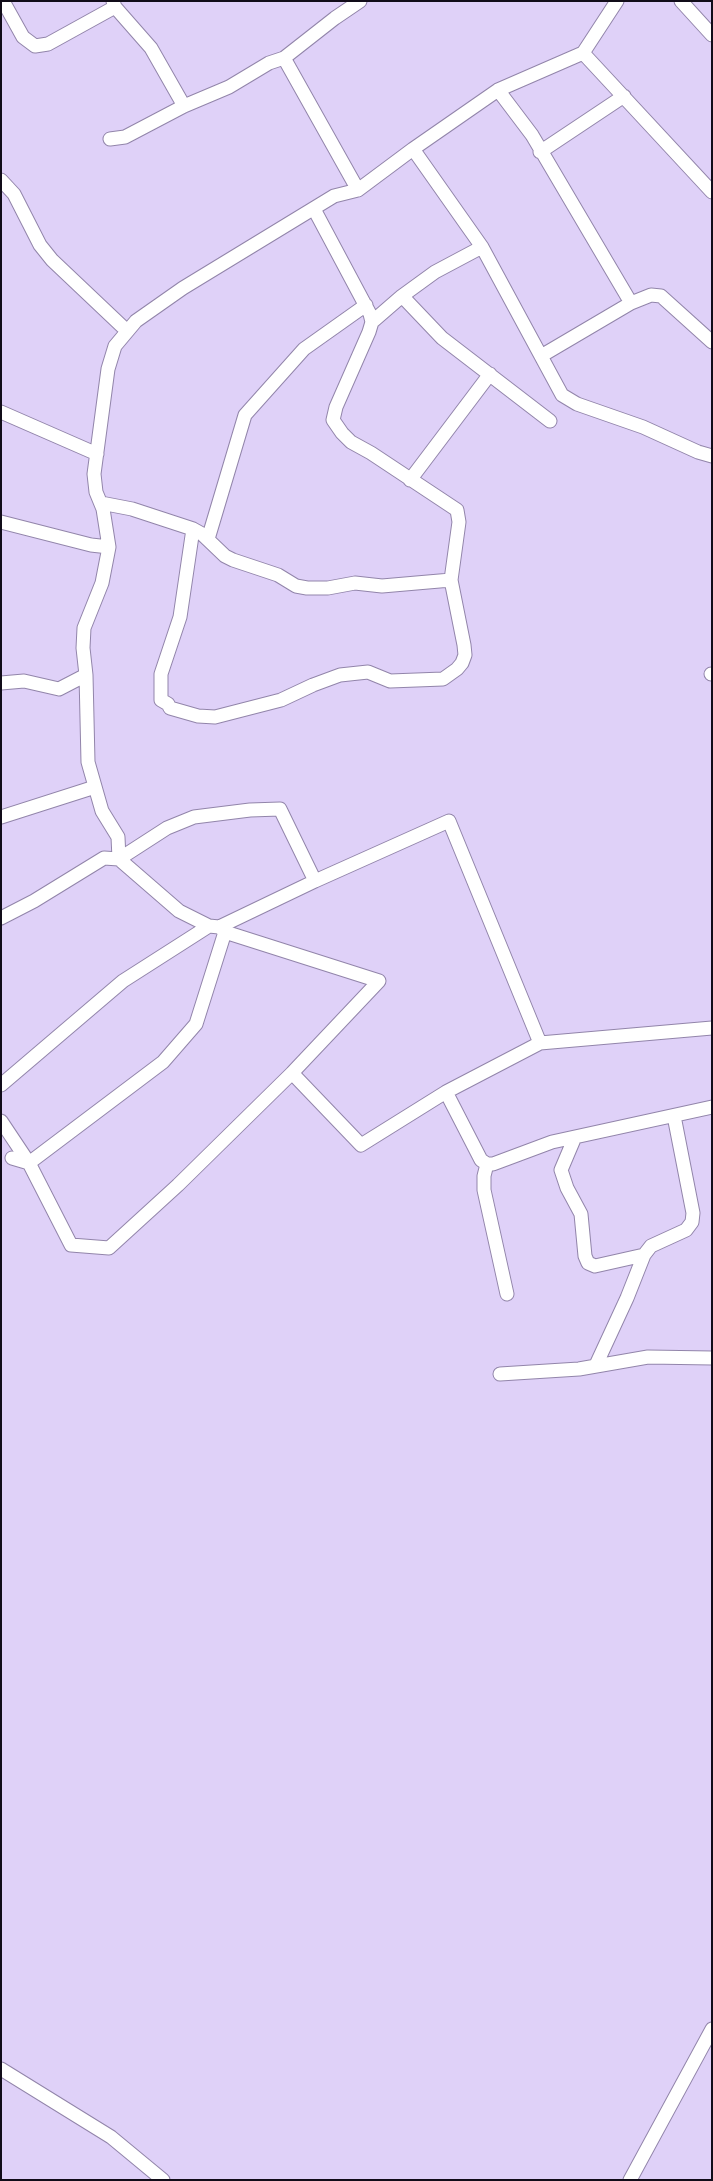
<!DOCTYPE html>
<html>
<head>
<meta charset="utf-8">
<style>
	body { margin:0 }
	#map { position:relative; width:713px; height:2181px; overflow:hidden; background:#dfd1f8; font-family:"Exo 2",sans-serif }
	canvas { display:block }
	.frame { position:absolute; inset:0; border:2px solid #110c19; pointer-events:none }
</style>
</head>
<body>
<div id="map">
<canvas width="713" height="2181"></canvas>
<div class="frame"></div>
</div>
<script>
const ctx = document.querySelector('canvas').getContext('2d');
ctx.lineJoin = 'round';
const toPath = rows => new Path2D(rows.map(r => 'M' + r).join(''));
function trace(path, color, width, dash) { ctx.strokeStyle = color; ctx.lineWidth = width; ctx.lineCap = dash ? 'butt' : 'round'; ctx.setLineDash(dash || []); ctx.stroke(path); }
const minor = toPath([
	[3,1,23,37,35,46,48,44,115,7],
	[113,1,115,7,151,48,184,106],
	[681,1,712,35],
	[583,53,712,192],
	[284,58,358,190],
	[498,90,532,135,631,303],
	[110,139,125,137,184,106,229,87,269,63,284,58,335,18,360,1],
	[413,149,482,247,562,395,577,404,643,427,698,452,712,456],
	[540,152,624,96],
	[1,180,14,194,40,245,52,260,127,331],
	[402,296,442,338,550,421],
	[372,322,402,296,435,272,482,247],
	[541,356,631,303,651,295,661,296,712,342],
	[1,412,97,454],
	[410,480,490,374],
	[101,503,132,509,193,529,202,534,225,556,233,560,278,575,296,586,307,588,328,588,355,583,382,586,451,580],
	[1,522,91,545,109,547],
	[193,529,180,617,161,674,161,700,168,704,170,708,198,716,215,717,281,700,313,685,340,675,368,672,390,681,443,679,457,669,462,663,465,655,464,645,451,580,459,522,457,510,371,453,351,442,342,433,333,420,336,407,369,332,372,322,370,314,314,209],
	[208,539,245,415,304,349,366,305],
	[711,674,712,674],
	[1,683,24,681,59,689,86,675],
	[1,817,95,787],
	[1,918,34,901,104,858,119,859,167,828,194,817,250,810,280,809,315,881],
	[219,927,315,881,449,821,540,1043],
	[292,1073,361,1145,446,1092,481,1160,487,1164,493,1164,552,1142,712,1107],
	[1,1085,123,981,209,926],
	[446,1092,540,1043,712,1028],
	[1,1121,29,1163,71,1245,109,1248,178,1185,292,1073,379,981,225,932,219,927,209,926,179,911,119,859,118,837,102,811,88,762,86,675,83,648,84,628,102,583,109,547,103,509,96,492,94,474,108,369,115,346,136,321,183,288,334,196,358,190,413,149,498,90,583,53,617,1],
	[575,1137,561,1170,567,1188,581,1214,585,1256,588,1263,595,1266,644,1255],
	[12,1158,29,1163,163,1062,196,1024,225,932],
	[487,1164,484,1176,484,1190,507,1294],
	[596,1365,627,1298,644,1255,651,1246,686,1230,692,1222,693,1213,674,1116],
	[500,1374,579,1369,648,1357,712,1358],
	[1,2069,111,2137,163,2180],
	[630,2180,712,2029]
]);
trace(minor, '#9285aa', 15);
trace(minor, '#fff', 13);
</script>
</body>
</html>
